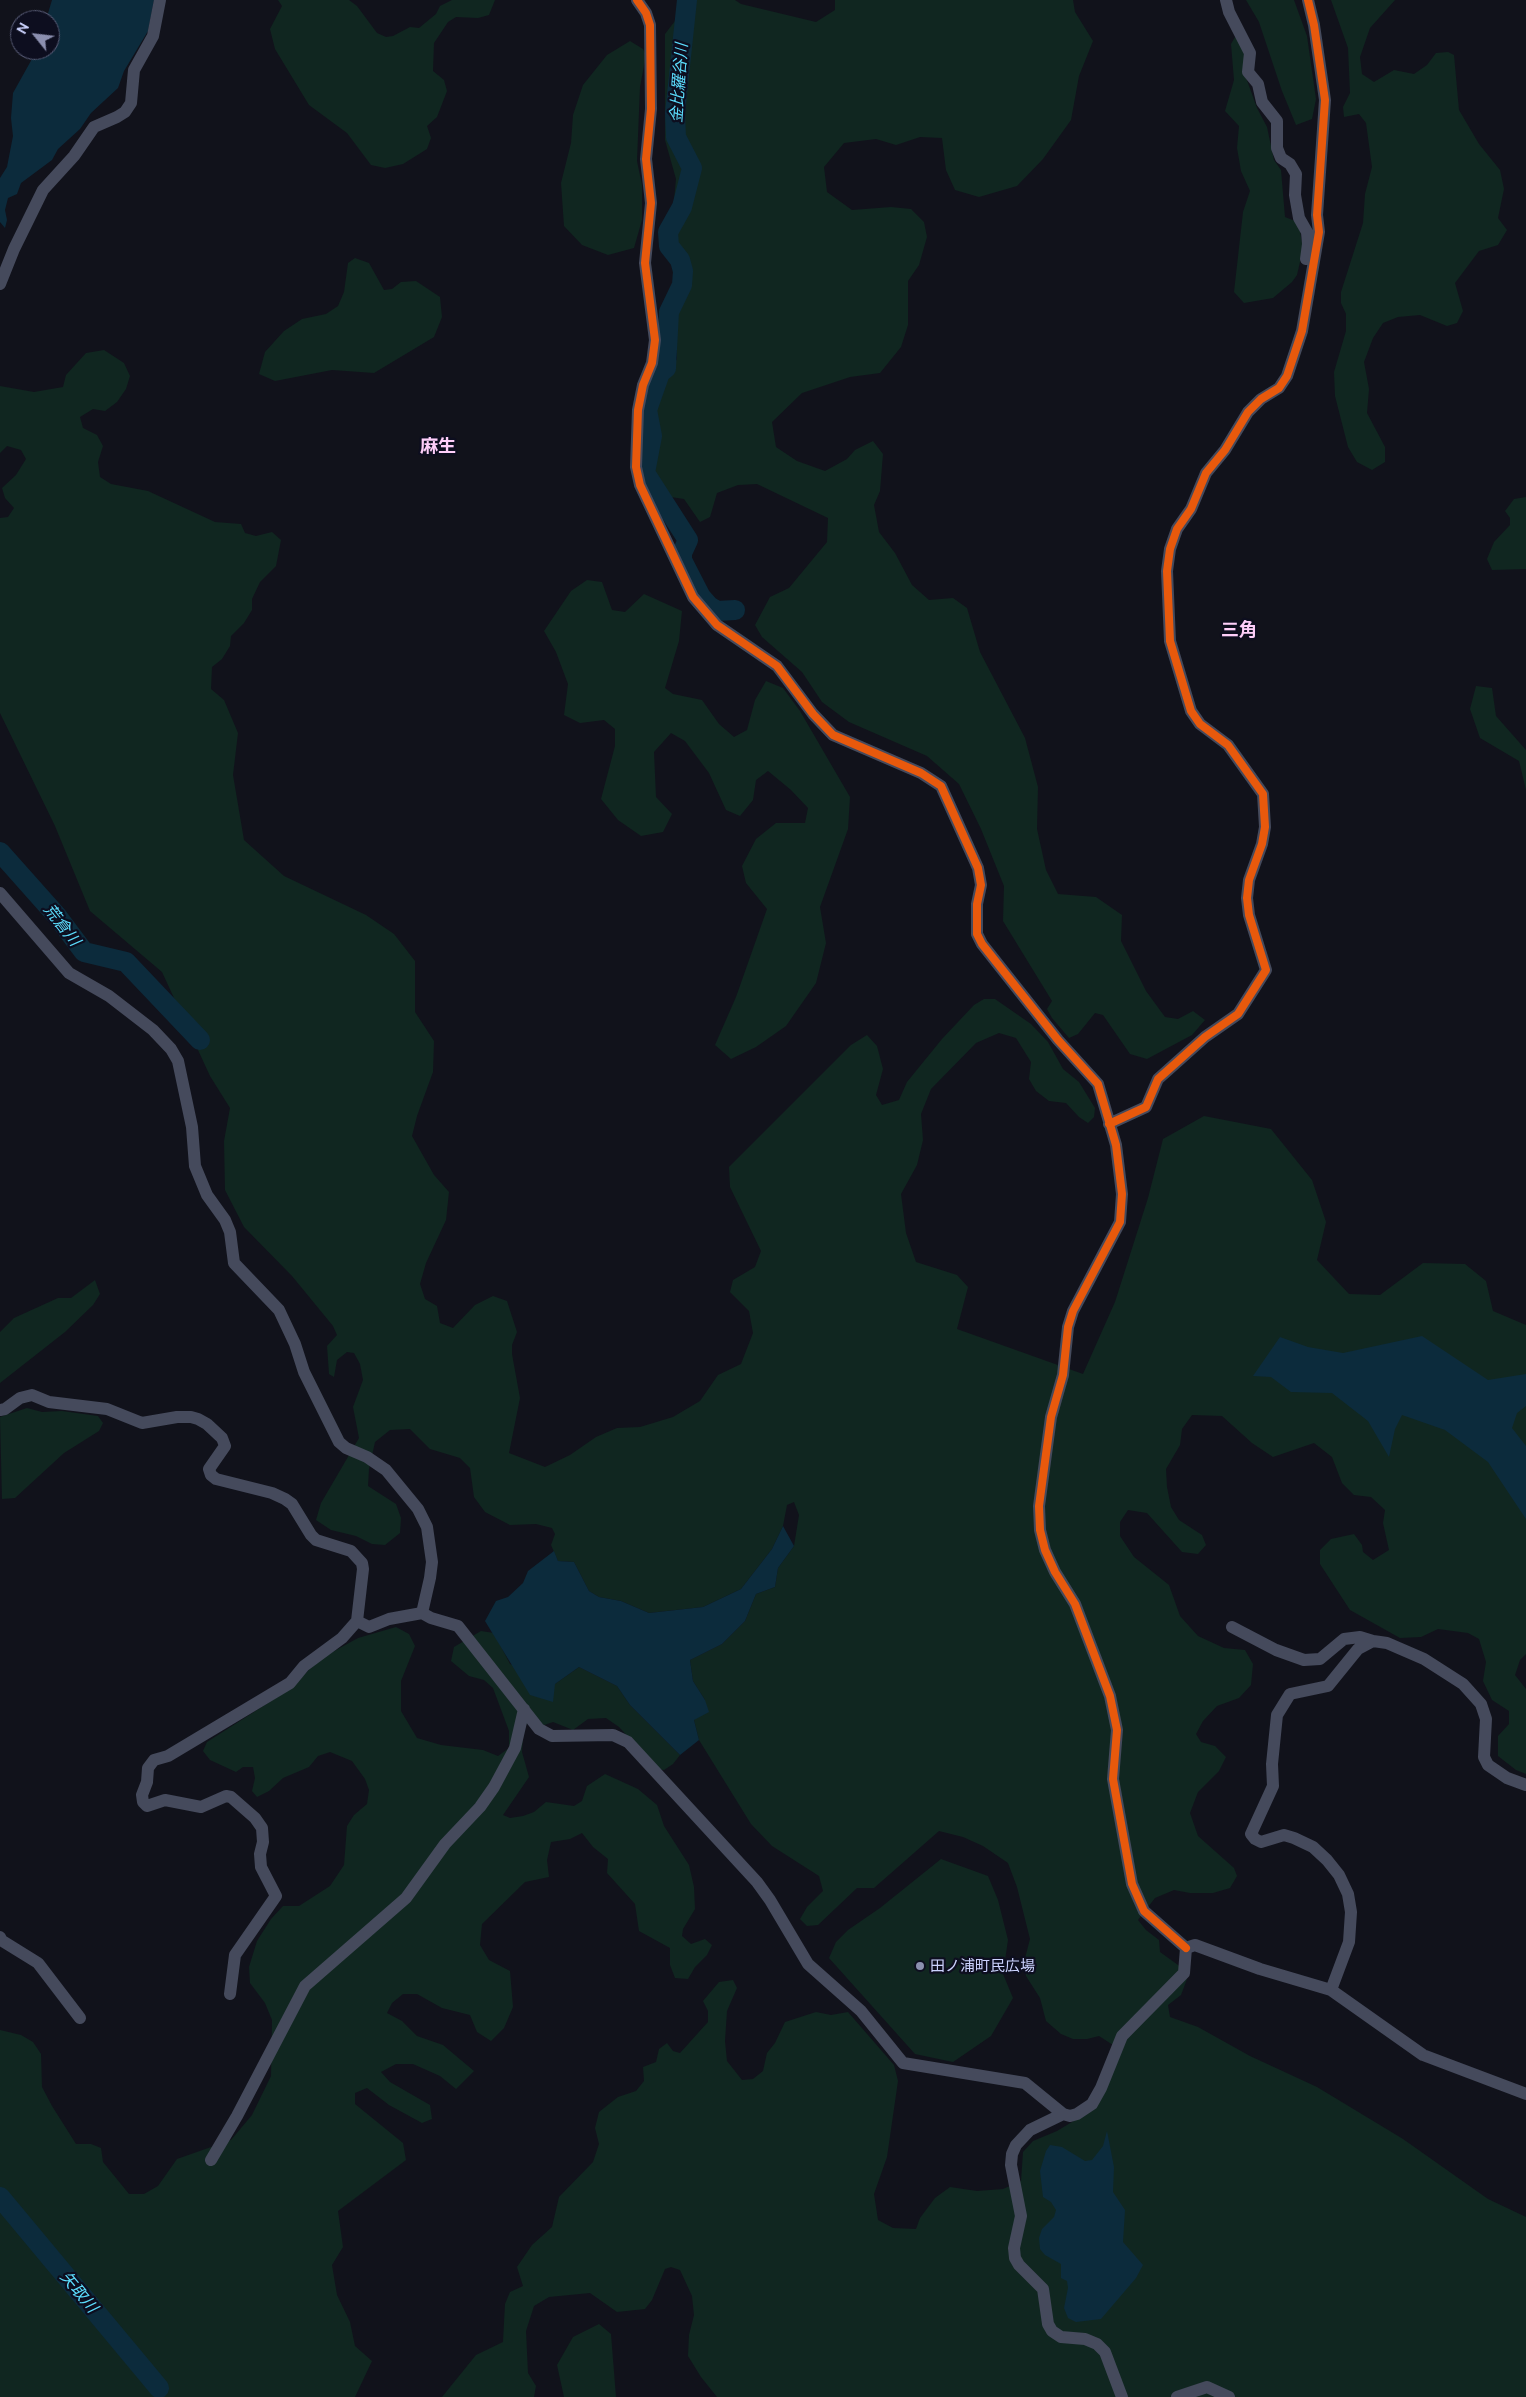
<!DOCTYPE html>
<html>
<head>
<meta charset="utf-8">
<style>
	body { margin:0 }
	#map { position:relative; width:1526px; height:2397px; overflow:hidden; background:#11121b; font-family:Ubuntu,sans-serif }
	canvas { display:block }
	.north { position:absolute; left:10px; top:10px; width:50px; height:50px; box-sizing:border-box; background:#0d0e1f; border:1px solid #595d78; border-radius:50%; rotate:299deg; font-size:14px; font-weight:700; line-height:20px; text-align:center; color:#ccd3fe }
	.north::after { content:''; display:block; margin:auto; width:18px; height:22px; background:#8b8faf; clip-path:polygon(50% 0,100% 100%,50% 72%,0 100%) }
</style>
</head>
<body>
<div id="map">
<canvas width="1526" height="2397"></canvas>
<div class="north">N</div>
</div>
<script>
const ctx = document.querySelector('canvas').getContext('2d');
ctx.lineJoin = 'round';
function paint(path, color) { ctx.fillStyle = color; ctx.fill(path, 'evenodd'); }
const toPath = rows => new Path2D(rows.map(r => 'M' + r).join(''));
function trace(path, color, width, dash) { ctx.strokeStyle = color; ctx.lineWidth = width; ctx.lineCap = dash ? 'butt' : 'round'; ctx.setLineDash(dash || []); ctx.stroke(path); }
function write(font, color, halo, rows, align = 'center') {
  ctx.font = font + ' Ubuntu,"Noto Sans JP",sans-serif'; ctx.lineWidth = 4.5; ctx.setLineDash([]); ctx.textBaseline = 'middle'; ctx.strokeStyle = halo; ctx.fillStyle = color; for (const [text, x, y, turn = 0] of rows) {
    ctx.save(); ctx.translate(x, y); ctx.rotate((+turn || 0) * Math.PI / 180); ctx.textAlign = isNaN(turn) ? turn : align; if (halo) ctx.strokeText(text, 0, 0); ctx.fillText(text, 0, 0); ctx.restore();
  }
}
paint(toPath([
	[278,0,349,0,357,6,377,33,386,37,393,36,410,27,419,28,436,14,440,6,452,0,495,0,489,15,478,18,456,17,448,22,434,43,433,71,444,80,447,91,437,117,427,126,431,138,427,149,403,164,385,168,371,165,347,133,309,105,275,49,270,29,282,6],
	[691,0,735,0,741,4,816,22,835,10,835,0,1073,0,1075,12,1093,41,1079,76,1071,120,1043,159,1017,186,979,197,955,190,946,170,942,138,920,137,896,145,876,139,844,143,824,167,827,192,852,210,891,207,911,209,924,222,927,237,919,265,908,281,908,325,901,347,880,373,850,377,802,393,772,422,776,447,797,461,825,471,847,459,855,450,873,441,883,454,880,491,874,505,879,532,895,553,912,585,929,600,953,598,967,608,980,652,1025,738,1038,787,1037,829,1046,870,1058,894,1096,897,1122,915,1121,941,1146,991,1165,1017,1178,1019,1193,1011,1205,1020,1192,1035,1147,1059,1130,1054,1103,1015,1095,1013,1078,1034,1069,1038,1052,1018,1047,1009,1052,1001,1003,921,1004,886,981,829,959,784,927,756,849,722,822,702,802,672,762,637,755,625,770,597,789,588,827,542,828,518,757,484,738,485,717,493,710,517,700,522,684,499,664,496,652,467,658,439,653,412,663,377,677,359,671,232,676,179,665,140,665,34],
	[1246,0,1294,0,1307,36,1316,99,1312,119,1296,125,1282,91,1259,22],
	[1331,0,1395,0,1370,28,1360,57,1362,74,1374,82,1394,70,1414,74,1427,65,1436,53,1448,52,1454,55,1459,110,1479,144,1500,170,1504,189,1498,218,1507,230,1498,245,1479,251,1455,283,1463,311,1457,323,1447,326,1420,315,1398,317,1383,323,1373,338,1364,362,1369,389,1367,413,1385,447,1385,462,1372,470,1357,462,1348,447,1335,396,1334,372,1346,331,1346,314,1341,303,1341,292,1363,223,1365,194,1372,167,1366,123,1359,114,1344,117,1343,107,1350,93,1348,48],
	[1235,37,1239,40,1245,57,1244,72,1257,108,1267,127,1274,160,1281,170,1285,217,1295,221,1300,231,1303,249,1297,275,1292,282,1273,298,1244,303,1234,292,1243,212,1250,191,1241,171,1237,148,1239,126,1225,111,1234,80,1231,44],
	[630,41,643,49,646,55,640,87,637,161,642,185,642,220,634,248,608,255,582,245,564,226,561,183,571,143,573,115,583,85,607,55],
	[355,258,369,263,384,290,392,289,401,282,416,281,440,297,442,317,434,337,374,373,332,370,275,381,259,374,265,352,284,331,302,319,326,314,338,306,344,292,348,263],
	[104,350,124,363,130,376,126,389,117,402,105,411,93,409,80,417,83,428,97,435,103,446,98,462,100,477,111,484,148,491,215,522,241,524,245,533,256,536,272,532,281,540,276,566,260,582,252,599,252,610,244,623,231,636,230,646,222,659,212,667,211,689,224,700,238,733,233,775,244,840,284,876,366,915,394,934,415,961,415,1012,434,1041,433,1072,417,1116,412,1136,434,1175,449,1192,446,1220,426,1263,420,1284,425,1299,437,1306,440,1323,453,1328,475,1305,493,1296,507,1301,517,1332,512,1345,512,1354,520,1398,509,1453,545,1467,570,1455,596,1437,617,1428,640,1427,673,1417,700,1401,718,1375,741,1364,753,1333,749,1311,730,1292,733,1280,755,1267,761,1251,730,1187,729,1167,851,1045,867,1035,877,1046,883,1069,876,1095,882,1105,899,1100,907,1082,942,1039,974,1005,984,999,995,999,1031,1024,1048,1042,1063,1069,1079,1082,1095,1108,1094,1117,1088,1123,1079,1117,1066,1103,1049,1101,1036,1091,1029,1079,1031,1062,1016,1038,999,1033,976,1043,931,1089,921,1114,923,1140,917,1165,901,1194,906,1233,916,1262,957,1275,968,1287,957,1329,1083,1374,1115,1302,1148,1198,1163,1139,1204,1116,1271,1129,1312,1180,1326,1222,1317,1260,1349,1294,1380,1295,1423,1263,1465,1264,1486,1281,1493,1311,1526,1325,1526,1654,1520,1660,1515,1675,1526,1689,1526,1774,1516,1770,1498,1756,1498,1736,1509,1724,1509,1711,1492,1700,1483,1681,1486,1662,1479,1639,1468,1633,1438,1629,1421,1637,1400,1638,1350,1610,1320,1564,1320,1550,1331,1539,1354,1534,1362,1545,1363,1552,1373,1560,1389,1550,1383,1523,1385,1510,1371,1497,1354,1495,1342,1483,1332,1457,1314,1443,1273,1457,1252,1443,1222,1416,1192,1415,1182,1429,1180,1445,1166,1469,1167,1487,1171,1507,1179,1520,1202,1535,1206,1545,1198,1554,1182,1552,1147,1513,1128,1510,1120,1522,1120,1536,1134,1557,1169,1585,1180,1616,1198,1636,1224,1648,1245,1650,1253,1664,1251,1685,1239,1698,1217,1706,1203,1721,1196,1734,1201,1742,1215,1746,1226,1757,1219,1771,1198,1792,1190,1813,1198,1836,1234,1868,1237,1876,1230,1888,1213,1893,1190,1893,1174,1890,1155,1898,1138,1920,1146,1930,1159,1940,1160,1952,1185,1970,1187,1979,1181,1995,1168,2005,1170,2017,1198,2027,1250,2056,1317,2087,1403,2139,1488,2199,1526,2217,1526,2397,717,2397,701,2377,688,2356,689,2335,694,2315,692,2296,680,2270,671,2267,665,2269,652,2300,645,2309,617,2312,590,2293,549,2297,534,2306,526,2331,528,2373,536,2386,534,2397,442,2397,476,2355,503,2342,505,2304,510,2292,523,2286,517,2267,532,2245,552,2227,559,2197,593,2162,599,2144,595,2128,599,2112,618,2097,636,2091,644,2081,643,2067,656,2062,659,2049,667,2043,673,2051,680,2053,708,2022,708,2011,703,2001,719,1982,733,1980,737,1988,727,2011,725,2041,727,2061,742,2080,753,2079,763,2071,767,2053,775,2043,785,2022,816,2012,831,2015,848,2012,894,2065,898,2081,887,2157,874,2194,878,2220,893,2228,916,2229,920,2218,935,2198,950,2187,977,2191,1003,2189,1021,2181,1023,2152,1033,2141,1057,2131,1092,2110,1113,2045,1099,2036,1087,2039,1073,2039,1061,2034,1046,2021,1040,1998,1026,1976,1024,1962,1030,1939,1017,1887,1008,1863,983,1846,963,1837,939,1831,874,1888,857,1888,818,1925,807,1926,800,1919,807,1907,823,1891,819,1876,772,1846,751,1824,699,1740,694,1720,705,1700,693,1681,690,1660,722,1644,745,1621,756,1594,775,1587,778,1568,794,1546,799,1515,794,1502,787,1505,783,1526,772,1549,741,1589,703,1607,649,1613,621,1601,599,1597,589,1591,574,1562,558,1561,551,1545,555,1534,552,1528,536,1524,510,1525,485,1512,474,1497,470,1468,460,1458,430,1449,410,1429,390,1430,375,1442,369,1469,368,1486,396,1504,401,1518,400,1533,385,1545,372,1544,356,1536,331,1530,316,1520,321,1503,359,1438,353,1407,363,1380,360,1364,354,1353,347,1352,337,1360,334,1377,329,1374,327,1346,337,1335,333,1326,292,1276,244,1227,225,1190,224,1141,230,1108,210,1076,162,972,90,911,55,826,0,713,0,518,8,517,14,508,5,498,2,488,16,475,26,459,21,450,7,446,0,453,0,386,34,392,63,387,66,375,86,353],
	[1526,497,1526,569,1492,570,1487,559,1494,542,1510,525,1510,518,1505,511,1514,499],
	[587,580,602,582,612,610,625,612,644,594,682,611,679,641,665,688,673,694,702,700,719,724,734,737,747,730,755,700,766,681,783,688,800,711,850,797,848,829,820,907,826,943,816,983,786,1026,756,1047,731,1059,715,1045,736,997,767,909,746,883,742,866,756,839,776,823,805,823,808,808,791,790,768,771,756,780,753,800,740,816,726,810,709,773,685,741,671,733,654,752,656,797,672,814,663,832,641,836,618,820,601,799,615,746,615,729,604,720,580,723,564,715,568,684,556,652,544,631,571,591],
	[1476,686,1492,688,1496,716,1526,750,1526,790,1519,761,1480,738,1470,709],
	[95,1280,100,1294,93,1305,65,1332,0,1383,0,1332,14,1318,58,1298,71,1298],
	[27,1408,42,1412,62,1411,98,1416,103,1423,99,1431,64,1453,15,1498,2,1499,0,1417],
	[396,1627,409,1634,415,1646,401,1681,401,1711,417,1738,441,1745,483,1750,498,1756,509,1748,509,1731,493,1688,484,1680,469,1676,451,1661,454,1647,481,1631,494,1633,510,1664,555,1684,579,1667,617,1686,630,1705,680,1755,673,1764,664,1770,658,1769,619,1727,606,1718,588,1719,573,1730,553,1722,544,1725,527,1722,523,1737,522,1752,529,1777,503,1815,510,1818,523,1816,534,1812,546,1802,574,1806,582,1801,587,1786,605,1774,638,1789,657,1805,664,1826,689,1865,694,1887,695,1909,683,1929,682,1936,691,1944,705,1939,712,1945,707,1955,695,1967,688,1979,675,1978,670,1965,670,1948,639,1931,635,1904,607,1873,608,1859,593,1847,582,1833,570,1839,551,1842,547,1860,549,1877,525,1882,482,1924,480,1945,489,1960,510,1971,513,2007,504,2028,491,2041,477,2032,470,2015,442,2008,417,1994,403,1994,392,2003,387,2013,402,2021,417,2036,443,2045,474,2071,456,2089,440,2076,413,2064,396,2064,381,2072,390,2082,430,2105,432,2119,422,2123,389,2105,367,2088,355,2093,355,2104,403,2143,406,2160,338,2211,343,2247,332,2265,337,2295,350,2322,355,2346,372,2361,355,2397,0,2397,0,2030,21,2035,33,2042,41,2054,42,2087,52,2106,76,2144,91,2144,101,2148,103,2162,129,2194,144,2194,158,2186,177,2159,231,2140,252,2115,271,2076,272,2020,265,2003,250,1983,249,1967,257,1941,271,1919,283,1906,299,1906,330,1886,344,1865,347,1826,354,1815,367,1804,369,1790,365,1779,352,1761,330,1752,318,1756,309,1767,283,1778,269,1791,257,1797,252,1791,255,1778,253,1767,243,1767,236,1772,210,1760,203,1751,207,1742,293,1687,318,1660,358,1638],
	[941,1859,988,1876,998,1900,1008,1940,1003,1974,1013,1998,991,2036,953,2062,915,2054,829,1958,836,1942,848,1930,880,1908],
	[599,2324,611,2334,616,2397,564,2397,557,2365,573,2337]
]), '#102620');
paint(toPath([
	[52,0,154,0,148,31,124,71,118,88,91,113,80,129,58,149,52,160,21,183,17,194,8,198,5,210,7,220,5,228,0,222,0,178,7,167,13,136,11,118,13,93,37,50,50,50,50,20,46,20],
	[1422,1336,1488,1380,1526,1374,1526,1406,1517,1413,1512,1428,1526,1446,1526,1519,1488,1462,1445,1430,1402,1415,1395,1429,1389,1457,1368,1421,1332,1393,1291,1392,1271,1377,1253,1376,1280,1337,1308,1347,1343,1353],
	[783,1526,794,1546,778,1568,775,1587,756,1594,745,1621,722,1644,690,1660,693,1681,705,1700,709,1712,694,1720,699,1740,680,1755,630,1705,617,1686,579,1667,555,1684,553,1702,530,1695,485,1621,496,1601,508,1597,523,1583,528,1571,554,1551,558,1561,574,1562,589,1591,599,1597,621,1601,649,1613,703,1607,741,1589,772,1549],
	[1107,2131,1114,2167,1113,2192,1125,2210,1123,2242,1143,2265,1136,2278,1101,2319,1076,2322,1068,2318,1064,2308,1068,2288,1067,2281,1061,2278,1061,2264,1045,2255,1040,2249,1039,2238,1042,2229,1054,2217,1056,2210,1051,2202,1043,2197,1040,2171,1046,2151,1050,2145,1062,2147,1085,2161,1092,2160,1103,2146]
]), '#0c2b3c');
trace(toPath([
	[687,0,675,113,676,137,692,168,682,207,668,232,669,246,680,260,683,271,682,285,669,312,666,368,660,373,647,410,652,436,645,473,688,540,682,553,682,560,701,597,709,606,717,611,735,610],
	[0,852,57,916,84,952,126,962,200,1040],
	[0,2197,159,2388]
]), '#0c2b3c', 20);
trace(toPath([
	[637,0,646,13,650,25,651,109,646,159,651,203,645,263,655,340,652,363,643,385,638,410,636,467,640,485,693,597,717,625,777,666,813,714,833,735,921,773,941,786,978,868,981,885,977,904,977,934,982,944,1058,1040,1098,1084,1116,1145,1122,1194,1120,1222,1073,1311,1068,1327,1063,1375,1051,1417,1039,1506,1040,1530,1045,1550,1055,1572,1075,1604,1110,1696,1117,1730,1113,1779,1132,1884,1144,1911,1186,1948],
	[1226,0,1229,12,1250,53,1248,72,1258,84,1262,102,1277,121,1277,148,1281,158,1290,164,1296,174,1295,195,1299,218,1307,232,1308,244,1306,259],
	[0,284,14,249,43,190,74,156,94,127,117,117,125,112,131,103,134,70,153,36,160,0],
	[0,893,69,973,109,996,153,1030,171,1049,178,1061,192,1127,195,1166,207,1195,225,1220,230,1232,234,1263,279,1310,295,1344,304,1372,339,1442,346,1448,367,1457,386,1470,418,1509,427,1527,432,1562,430,1578,422,1613],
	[1109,1124,1146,1107,1158,1079,1205,1037,1238,1014,1266,970,1249,915,1247,898,1249,880,1262,844,1265,827,1263,794,1228,745,1200,724,1191,711,1170,641,1167,571,1170,549,1177,529,1191,509,1206,473,1225,450,1248,412,1261,399,1279,388,1287,376,1302,331,1319,232,1317,215,1325,100,1314,25,1308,0],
	[0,1410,5,1409,20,1398,32,1395,49,1402,107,1409,142,1423,177,1417,191,1417,198,1419,207,1424,222,1438,225,1446,209,1469,211,1475,216,1479,272,1493,285,1499,292,1504,311,1535,316,1540,351,1551,362,1563,363,1569,357,1621,342,1638,304,1666,290,1683,168,1756,154,1760,148,1768,147,1782,142,1795,143,1802,147,1806,165,1800,201,1807,226,1796,231,1797,255,1818,262,1828,263,1842,260,1854,261,1867,276,1896,235,1955,230,1994],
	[357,1621,369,1627,389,1619,422,1613,431,1618,458,1626,539,1729,552,1736,613,1735,628,1742,757,1882,770,1900,808,1964,861,2011,903,2063,1025,2083,1063,2114,1070,2116,1077,2114,1092,2104,1101,2088,1122,2036,1184,1973,1186,1948],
	[1232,1627,1276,1650,1304,1660,1320,1659,1344,1639,1360,1637,1373,1641],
	[0,1937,1,1940,38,1963,80,2018],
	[1186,1948,1195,1945,1260,1969,1331,1990,1423,2055,1526,2094],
	[1331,1990,1349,1942,1351,1912,1348,1894,1339,1875,1327,1860,1313,1847,1294,1838,1284,1835,1261,1842,1255,1839,1251,1834,1273,1786,1272,1764,1277,1715,1290,1694,1328,1686,1358,1649,1373,1641,1387,1643,1424,1659,1463,1684,1481,1704,1486,1719,1484,1757,1488,1765,1507,1778,1526,1785],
	[1063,2114,1030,2130,1016,2145,1012,2154,1011,2165,1021,2216,1014,2248,1015,2258,1019,2265,1043,2289,1048,2324,1052,2331,1061,2337,1085,2339,1097,2344,1105,2352,1122,2397],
	[211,2160,237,2116,305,1986,406,1898,445,1844,480,1807,494,1787,515,1748,524,1709],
	[1177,2397,1207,2387,1229,2397]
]), '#454a5c', 12);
trace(toPath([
	[637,0,646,13,650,25,651,109,646,159,651,203,645,263,655,340,652,363,643,385,638,410,636,467,640,485,693,597,717,625,777,666,813,714,833,735,921,773,941,786,978,868,981,885,977,904,977,934,982,944,1058,1040,1098,1084,1116,1145,1122,1194,1120,1222,1073,1311,1068,1327,1063,1375,1051,1417,1039,1506,1040,1530,1045,1550,1055,1572,1075,1604,1110,1696,1117,1730,1113,1779,1132,1884,1144,1911,1186,1948],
	[1109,1124,1146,1107,1158,1079,1205,1037,1238,1014,1266,970,1249,915,1247,898,1249,880,1262,844,1265,827,1263,794,1228,745,1200,724,1191,711,1170,641,1167,571,1170,549,1177,529,1191,509,1206,473,1225,450,1248,412,1261,399,1279,388,1287,376,1302,331,1319,232,1317,215,1325,100,1314,25,1308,0]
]), '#e8590c', 8);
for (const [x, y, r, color] of [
	[920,1966,5,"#8b8faf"]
]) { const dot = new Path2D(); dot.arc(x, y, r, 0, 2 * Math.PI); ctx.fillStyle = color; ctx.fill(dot); trace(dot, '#0d0e1f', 2); }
write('15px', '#ccd3fe', '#0d0e1f', [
	["田ノ浦町民広場",930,1966]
], 'left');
write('italic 16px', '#5bdcfc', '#0d0e1f', [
	["金比羅谷川",679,83,-86],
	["荒倉川",62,925,52],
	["矢取川",79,2292,50]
]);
write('bold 18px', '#fecef9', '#0d0e1f', [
	["麻生",438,446],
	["三角",1239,630]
]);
</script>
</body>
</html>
